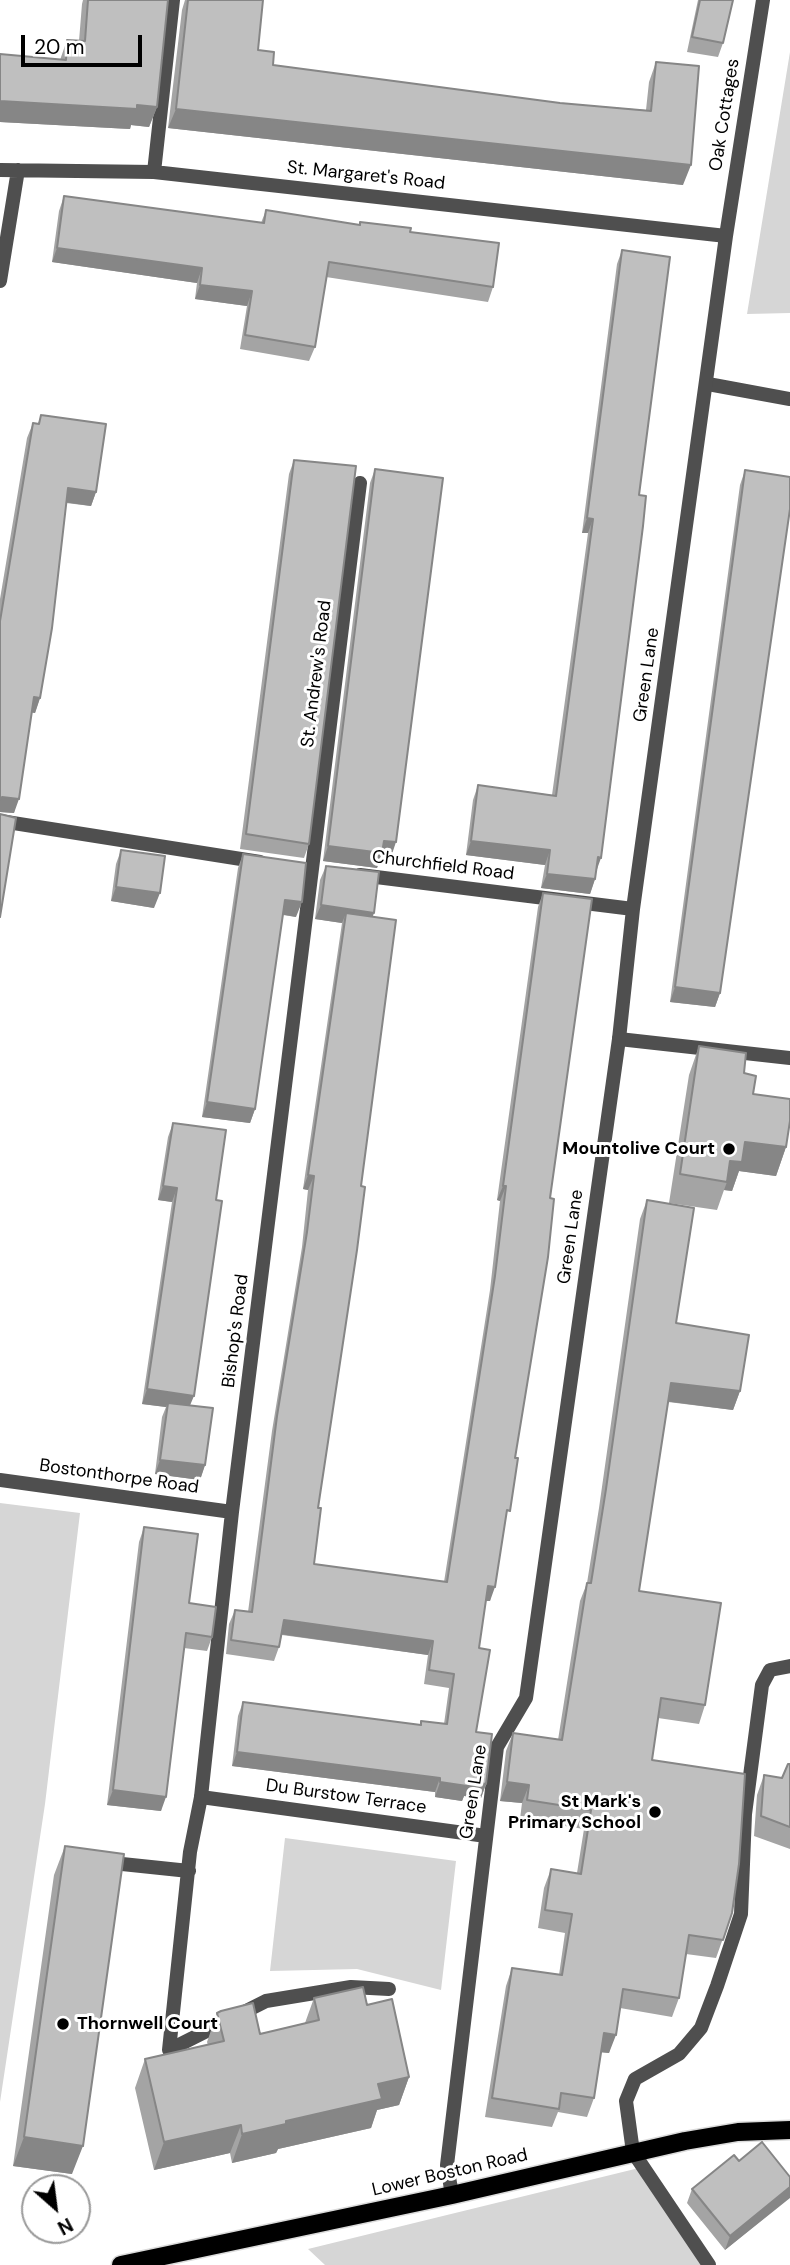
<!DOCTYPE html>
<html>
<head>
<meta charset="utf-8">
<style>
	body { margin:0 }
	#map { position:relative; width:790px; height:2265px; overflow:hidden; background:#fff; font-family:"DM Sans",sans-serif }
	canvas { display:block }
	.north { position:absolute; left:21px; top:2174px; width:70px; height:70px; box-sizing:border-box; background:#fff; border:2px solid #999; border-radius:50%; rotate:152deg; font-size:19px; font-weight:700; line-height:28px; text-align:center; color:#000 }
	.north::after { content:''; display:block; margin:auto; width:24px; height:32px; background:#000; clip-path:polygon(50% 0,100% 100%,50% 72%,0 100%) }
	.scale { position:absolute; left:21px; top:35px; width:121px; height:32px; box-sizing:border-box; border:4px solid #000; border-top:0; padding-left:9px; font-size:21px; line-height:24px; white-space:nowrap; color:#000; -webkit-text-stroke:5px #fff; paint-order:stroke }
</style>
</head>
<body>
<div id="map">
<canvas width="790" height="2265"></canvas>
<div class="north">N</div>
<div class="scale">20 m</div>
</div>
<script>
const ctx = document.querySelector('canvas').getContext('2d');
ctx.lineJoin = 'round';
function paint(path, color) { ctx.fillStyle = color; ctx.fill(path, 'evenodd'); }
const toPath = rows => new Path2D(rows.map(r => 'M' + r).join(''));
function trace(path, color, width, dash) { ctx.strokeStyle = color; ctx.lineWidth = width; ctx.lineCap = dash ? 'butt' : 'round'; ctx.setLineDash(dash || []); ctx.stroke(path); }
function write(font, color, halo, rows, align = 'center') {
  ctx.font = font + ' "DM Sans",sans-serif'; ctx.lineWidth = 6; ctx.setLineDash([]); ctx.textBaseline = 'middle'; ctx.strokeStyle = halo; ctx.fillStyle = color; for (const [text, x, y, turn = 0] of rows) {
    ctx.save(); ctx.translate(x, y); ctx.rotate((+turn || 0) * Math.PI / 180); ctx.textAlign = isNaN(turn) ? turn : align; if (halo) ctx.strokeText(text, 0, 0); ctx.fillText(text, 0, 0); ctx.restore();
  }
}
paint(toPath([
	[790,52,790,313,747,314],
	[0,1503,80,1513,45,1804,0,2102],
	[285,1838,456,1861,441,1990,357,1969,270,1971],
	[639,2168,701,2265,325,2265,308,2249]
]), '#d6d6d6');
const primary = toPath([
	[121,2265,452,2195,685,2141,738,2132,790,2130]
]);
trace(primary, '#dbdbdb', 21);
trace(toPath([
	[708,384,790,399],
	[619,1039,790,1058],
	[201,1797,190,1852,169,2050,266,2001,351,1987,389,1989],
	[103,1862,189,1871],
	[709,2265,633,2152,626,2101,635,2079,679,2054,701,2028,717,1986,741,1914,745,1814,762,1685,770,1670,790,1666]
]), '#4f4f4f', 14);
trace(toPath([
	[0,170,154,172,726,236],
	[154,172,173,0],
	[0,281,18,170],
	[360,483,232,1512,201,1797,486,1836],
	[0,821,260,862],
	[360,875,633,909],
	[0,1480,232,1512],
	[452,2195,447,2165,497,1747,526,1698,619,1039,633,909,726,236,763,0]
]), '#4f4f4f', 14);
trace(primary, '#000', 18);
paint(toPath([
	[83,0,168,0,157,107,149,127,131,125,130,129,0,122,0,54,60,60,67,40,79,41,82,4],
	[185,0,263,0,258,50,273,65,560,103,646,110,649,82,656,62,683,185,168,128,182,10],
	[698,0,733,0,723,43,718,57,687,52],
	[64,196,261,223,266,210,359,225,360,222,410,232,493,287,488,302,326,277,315,347,309,361,240,349,247,306,195,299,197,283,52,262,59,211],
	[622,250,639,495,596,872,595,879,590,894,541,888,545,865,466,855,473,800,478,785,552,795,588,533,582,533,617,264],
	[41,415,96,492,91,506,66,503,40,698,35,713,32,712,14,813,0,812,0,599,27,438,33,423,38,424],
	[294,460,309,844,304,858,240,849,289,474],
	[375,469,391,857,381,856,377,868,323,861,370,483],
	[745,470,720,993,715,1007,670,1002,740,485],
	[121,850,154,908,111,901,116,864],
	[243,854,296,917,283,915,255,1109,250,1123,202,1117,238,868],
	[326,866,372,917,318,1508,314,1564,444,1582,490,1290,500,1201,497,1200,538,907,543,893,505,1525,490,1601,486,1601,479,1648,476,1732,486,1784,481,1798,464,1796,462,1801,435,1797,435,1792,232,1766,238,1716,243,1702,420,1725,421,1721,444,1724,449,1688,424,1684,428,1655,282,1635,279,1647,274,1661,226,1654,229,1624,235,1610,248,1612,272,1431,302,1247,308,1190,303,1189,342,923,315,919,320,880],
	[699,1046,744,1073,753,1094,786,1147,776,1176,739,1171,732,1191,724,1190,717,1210,669,1203,689,1075],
	[173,1123,216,1200,190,1405,205,1465,200,1480,155,1474,162,1417,166,1407,142,1404,172,1202,158,1200,168,1137],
	[647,1200,676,1323,740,1391,733,1410,668,1402,639,1591,705,1705,699,1724,658,1718,652,1760,732,1913,716,1958,686,1954,679,1998,672,2017,620,2008,609,2053,601,2052,594,2098,587,2117,558,2112,552,2127,485,2117,506,1986,512,1968,559,1975,565,1933,538,1928,544,1888,551,1869,577,1873,584,1829,520,1819,522,1803,500,1801,506,1751,513,1733,558,1740,580,1601,587,1583,599,1508,640,1219],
	[144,1527,189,1603,212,1637,207,1651,184,1648,161,1811,107,1805,139,1542],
	[790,1764,790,1849,754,1836,757,1795,764,1775,782,1778],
	[65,1846,72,2174,13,2166,54,1875],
	[314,1998,367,2005,409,2077,399,2105,377,2110,371,2128,278,2149,276,2153,232,2163,230,2153,154,2170,135,2088,145,2059,208,2045,207,2042,217,2013,260,2034,305,2023],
	[739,2161,790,2177,790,2197,725,2250,687,2203,692,2189]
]), '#a4a4a4');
paint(toPath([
	[0,101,137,105,157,107,149,127,131,125,130,129,0,122],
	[176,109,691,165,683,185,168,128],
	[57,248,202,268,197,283,52,262],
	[200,285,252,291,247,306,195,299],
	[68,488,96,492,91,506,63,502],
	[587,518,593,519,588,533,582,533],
	[34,697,40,698,35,713,28,712],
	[2,797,19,799,14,813,0,812,0,800],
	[384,841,396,842,391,857,381,856,377,868,323,861,328,846],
	[471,841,550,850,545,865,466,855],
	[598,857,601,858,596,872],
	[547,874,595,879,590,894,541,888],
	[116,887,160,893,154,908,111,901],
	[285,900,302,902,296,917,280,914],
	[321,905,374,913,369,927,346,913,342,923,315,919],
	[675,987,720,993,715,1007,670,1002],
	[207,1102,255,1109,250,1123,202,1117],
	[745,1142,786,1147,776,1176,739,1171,732,1191,724,1190,727,1182,730,1161],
	[308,1175,314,1176,308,1190,303,1189],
	[163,1186,177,1188,172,1202,158,1200],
	[503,1186,506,1186,500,1201,497,1200],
	[671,1383,740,1391,733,1410,664,1401],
	[147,1389,194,1396,188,1410,168,1403,166,1407,142,1404],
	[160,1460,205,1465,200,1480,155,1474],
	[488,1586,495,1587,490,1601,483,1601],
	[284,1620,433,1641,428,1655,279,1634],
	[237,1752,440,1778,435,1792,232,1766],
	[468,1781,486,1784,481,1798,464,1796,462,1801,435,1797,440,1782],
	[507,1782,529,1785,522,1803,500,1801],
	[113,1790,166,1797,161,1811,107,1805],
	[604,2033,616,2035,609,2053,598,2052],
	[409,2077,399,2105,377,2110,371,2128,278,2149,276,2153,232,2163,242,2134,286,2121,378,2084],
	[241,2125,230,2153,154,2170,164,2142],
	[24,2137,83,2146,72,2174,13,2166],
	[790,2187,790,2198,725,2250,730,2236]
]), '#868686');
const building = toPath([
	[88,0,168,0,157,107,137,105,137,109,0,101,0,54,66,60,67,40,85,41,88,0],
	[188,0,263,0,258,50,274,52,273,65,560,103,651,111,656,62,699,66,691,165,176,109,188,0],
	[700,0,733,0,723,43,692,37,700,0],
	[64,196,264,223,266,210,360,225,360,222,411,228,410,232,499,243,493,287,329,262,315,347,245,335,252,291,200,285,202,268,57,248,64,196],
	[622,250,670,257,639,495,646,496,643,526,601,858,598,857,595,879,547,874,550,850,471,841,478,785,556,796,593,519,587,518,622,250],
	[41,415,106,424,96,492,68,488,52,628,40,698,34,697,19,799,2,797,0,800,0,621,33,423,39,424,41,415],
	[294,460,356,466,309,844,246,834,294,460],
	[375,469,443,478,396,842,384,841,382,853,328,846,375,469],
	[745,470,790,477,790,509,720,993,675,987,745,470],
	[0,814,16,818,0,917,0,814],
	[121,850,165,856,160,893,116,887,121,850],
	[243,854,306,863,302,902,285,900,255,1109,207,1102,243,854],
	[326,866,379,872,374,913,321,905,326,866],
	[543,893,592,899,550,1198,554,1199,548,1257,515,1458,518,1458,510,1511,507,1510,495,1587,488,1586,479,1648,490,1650,476,1732,492,1734,486,1784,468,1781,467,1786,440,1782,440,1778,237,1752,243,1702,421,1725,421,1721,447,1724,454,1674,429,1670,433,1641,284,1620,279,1647,231,1640,235,1610,252,1612,277,1416,307,1232,314,1176,308,1175,346,913,396,920,361,1186,365,1187,357,1250,318,1508,321,1508,314,1564,447,1582,495,1276,506,1186,503,1186,543,893],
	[699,1046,746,1053,744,1073,756,1076,753,1094,790,1099,790,1121,786,1147,745,1142,742,1162,730,1161,727,1182,680,1174,699,1046],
	[173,1123,226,1130,216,1200,222,1201,194,1396,147,1389,177,1188,163,1186,173,1123],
	[647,1200,694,1208,676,1323,749,1335,740,1391,671,1383,639,1591,721,1603,705,1705,661,1698,652,1760,745,1774,739,1864,732,1913,723,1940,689,1935,679,1998,623,1989,616,2035,604,2033,594,2098,561,2093,559,2109,492,2098,512,1968,562,1975,572,1914,545,1910,551,1869,581,1874,591,1810,527,1800,529,1785,507,1782,513,1733,562,1740,587,1583,591,1583,606,1489,647,1200],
	[168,1403,213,1408,205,1465,160,1460,168,1403],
	[144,1527,198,1534,189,1603,216,1607,212,1637,186,1633,166,1797,113,1790,144,1527],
	[788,1764,790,1764,790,1827,761,1816,764,1775,782,1778,788,1764],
	[65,1846,124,1854,83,2146,24,2137,65,1846],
	[363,1987,367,2005,392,1999,409,2077,378,2084,382,2099,286,2121,286,2124,242,2134,241,2125,164,2142,145,2059,224,2041,217,2013,221,2011,253,2003,260,2034,319,2020,314,1998,363,1987],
	[762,2142,790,2177,790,2187,730,2236,692,2189,734,2155,739,2161,762,2142]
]);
paint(building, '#bfbfbf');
trace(building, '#868686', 2);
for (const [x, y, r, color] of [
	[729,1149,7,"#000"],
	[655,1812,7,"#000"],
	[63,2024,7,"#000"]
]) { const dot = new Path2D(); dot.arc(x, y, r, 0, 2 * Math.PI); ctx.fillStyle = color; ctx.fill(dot); trace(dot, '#fff', 2.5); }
write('18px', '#000', '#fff', [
	["Oak Cottages",725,115,-81],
	["St. Margaret's Road",366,176,6],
	["St. Andrew's Road",317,674,-83],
	["Green Lane",647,675,-82],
	["Churchfield Road",443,866,7],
	["Green Lane",571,1237,-82],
	["Bishop's Road",236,1331,-83],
	["Bostonthorpe Road",119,1477,8],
	["Green Lane",474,1792,-81],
	["Du Burstow Terrace",346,1797,8],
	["Lower Boston Road",450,2173,-13]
]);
write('bold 18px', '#000', '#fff', [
	["Mountolive Court",715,1149],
	["St Mark's",641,1802],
	["Primary School",641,1823],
	["Thornwell Court",77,2024,"left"]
], 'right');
</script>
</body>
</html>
